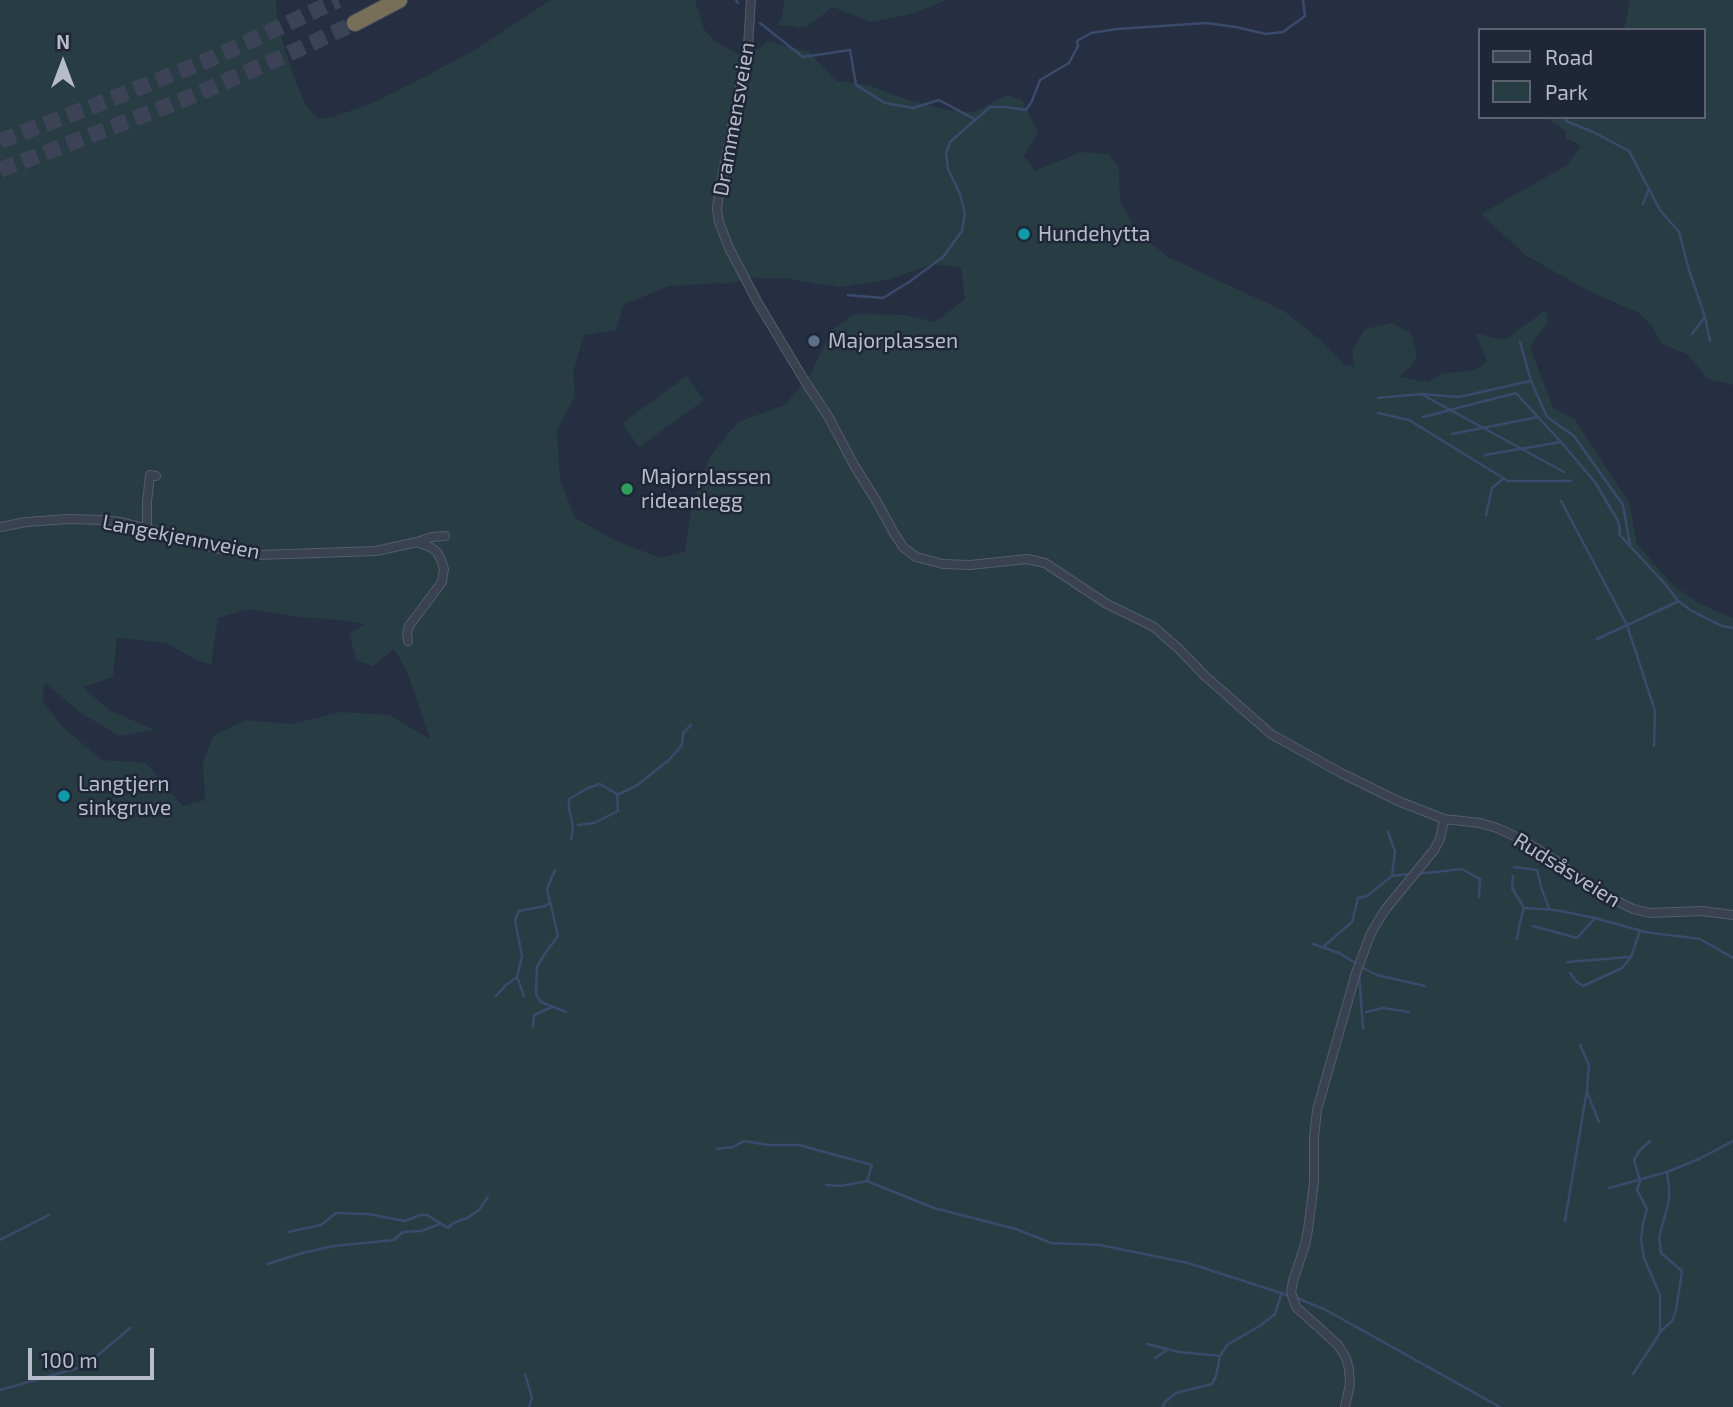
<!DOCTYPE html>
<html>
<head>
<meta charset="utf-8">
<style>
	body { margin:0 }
	#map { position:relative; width:1733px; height:1407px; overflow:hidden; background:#262e42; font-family:"Exo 2",sans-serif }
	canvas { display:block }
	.legend { position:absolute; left:1478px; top:28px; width:228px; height:91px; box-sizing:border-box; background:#1f2637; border:2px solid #5c6272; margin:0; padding:9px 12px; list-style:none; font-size:21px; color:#b7bccb }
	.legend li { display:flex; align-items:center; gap:14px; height:35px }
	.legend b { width:35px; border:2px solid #5c6272 }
	.north { position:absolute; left:28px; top:28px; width:70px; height:70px; -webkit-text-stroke:5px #1f2637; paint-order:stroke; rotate:0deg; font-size:19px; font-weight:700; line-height:28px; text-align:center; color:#b7bccb }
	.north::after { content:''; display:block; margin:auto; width:24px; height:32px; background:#b7bccb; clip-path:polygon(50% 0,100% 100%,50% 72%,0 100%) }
	.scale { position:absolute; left:28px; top:1348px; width:126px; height:32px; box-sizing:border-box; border:4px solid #b7bccb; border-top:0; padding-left:9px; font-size:21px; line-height:24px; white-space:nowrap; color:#b7bccb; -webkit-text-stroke:5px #1f2637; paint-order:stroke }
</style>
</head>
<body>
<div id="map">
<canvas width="1733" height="1407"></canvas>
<ul class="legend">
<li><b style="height:9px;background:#3a4151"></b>Road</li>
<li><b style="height:19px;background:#283c43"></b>Park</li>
</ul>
<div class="north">N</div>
<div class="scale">100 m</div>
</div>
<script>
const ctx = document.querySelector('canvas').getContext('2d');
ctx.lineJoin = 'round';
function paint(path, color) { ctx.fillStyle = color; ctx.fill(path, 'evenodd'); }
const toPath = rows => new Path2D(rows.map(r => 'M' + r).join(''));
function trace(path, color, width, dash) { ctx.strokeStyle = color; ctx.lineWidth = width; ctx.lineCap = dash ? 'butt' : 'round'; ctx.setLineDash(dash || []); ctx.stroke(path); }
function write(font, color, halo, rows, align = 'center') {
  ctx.font = font + ' "Exo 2",sans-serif'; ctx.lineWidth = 5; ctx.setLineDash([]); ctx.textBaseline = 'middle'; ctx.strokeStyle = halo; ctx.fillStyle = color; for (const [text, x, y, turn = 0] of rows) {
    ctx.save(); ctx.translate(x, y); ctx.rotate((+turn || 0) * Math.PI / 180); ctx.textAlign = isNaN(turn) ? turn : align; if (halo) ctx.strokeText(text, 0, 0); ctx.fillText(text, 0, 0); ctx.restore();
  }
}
paint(toPath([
	[0,0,276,0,277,21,292,72,306,106,318,119,332,117,371,104,417,81,476,49,551,0,695,0,704,29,714,41,738,54,758,49,768,41,809,52,836,81,868,85,906,99,946,110,974,112,1007,95,1022,100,1038,133,1024,156,1035,171,1081,152,1109,154,1119,168,1120,201,1138,234,1170,258,1284,311,1319,339,1344,364,1354,366,1352,351,1365,329,1392,323,1411,333,1417,355,1411,367,1399,377,1428,382,1440,374,1474,370,1487,362,1475,333,1504,340,1546,310,1548,322,1530,347,1553,407,1575,420,1629,502,1637,544,1672,584,1700,604,1733,618,1733,1407,0,1407],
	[934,264,961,268,965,299,935,322,905,315,855,314,832,330,811,373,785,405,738,422,710,457,692,503,685,552,661,558,616,541,574,517,560,479,557,430,575,396,573,373,584,335,616,330,623,305,669,286,720,283,723,284,740,281,740,277,790,279,839,287,887,280],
	[249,609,298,617,340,620,364,624,349,634,357,661,373,666,394,649,407,671,430,739,389,715,341,712,292,724,246,720,213,736,203,763,205,800,183,806,146,763,102,760,64,728,42,701,45,683,82,714,120,736,155,730,109,710,83,687,113,677,117,638,166,643,194,659,211,665,218,618],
	[784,0,947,0,908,15,870,22,833,7,805,28,778,25,782,17],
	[1630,0,1733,0,1733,385,1708,379,1687,354,1662,344,1654,329,1639,313,1591,292,1525,255,1481,214,1567,165,1581,146,1566,138,1566,131,1544,117,1703,117,1703,30,1624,30],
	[687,376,704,400,639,447,622,423]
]), '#283c43');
trace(toPath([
	[736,0,738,3],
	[760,23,803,57,850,50,856,85,885,103,913,108,939,100,976,120],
	[1566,117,1566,121,1593,132,1629,151,1660,210,1679,232,1689,270,1705,317,1710,341],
	[1643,204,1649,189],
	[848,295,883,298,909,282,943,257,962,231,965,213,960,194,948,169,946,153,950,142,990,107,1004,107,1026,110,1032,101,1040,80,1069,63,1078,46,1077,41,1091,33,1117,29,1206,23,1236,27,1266,34,1283,32,1305,16,1303,0],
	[1692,334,1704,318],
	[1520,342,1531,381,1547,417,1574,436,1623,505,1630,545],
	[1421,394,1564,472],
	[1378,398,1421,394,1459,397,1530,381],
	[1378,413,1409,420,1508,481,1571,481],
	[1423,417,1516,393,1561,442,1595,482,1618,521,1620,530,1619,534,1666,585,1678,601,1692,611,1722,626,1733,628],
	[1452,434,1538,417],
	[1485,455,1561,442],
	[1561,501,1627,625,1655,711,1654,746],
	[1486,515,1492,488,1503,479],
	[1597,639,1677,602],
	[578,825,594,823,618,811,617,795,636,786,669,760,682,745,683,733,691,725],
	[1388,832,1395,851,1392,876],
	[571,839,573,826,569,809,569,799,588,788,600,784,617,794],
	[1514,867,1537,870,1542,890,1549,908],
	[555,870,547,889,558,936,544,955,537,967,536,994,541,1002,566,1012],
	[1417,874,1462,869,1480,879,1479,897],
	[1513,876,1512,888,1524,908],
	[1524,908,1555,910,1595,918,1645,932,1700,939,1733,958],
	[1533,926,1577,938,1595,918],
	[1517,939,1520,922,1524,908],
	[1313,944,1339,953,1357,964],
	[1323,947,1352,922,1358,898,1367,896,1392,876,1410,874],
	[1567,962,1630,957],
	[1361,967,1377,975,1425,986],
	[1359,973,1363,1029],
	[1570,973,1577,982,1583,986,1622,968,1631,957,1640,931],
	[496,996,506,985,517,977],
	[524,996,517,977,522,956,515,920,519,911,545,906,550,903],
	[1366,1012,1383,1008,1409,1012],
	[533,1027,534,1015,552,1007],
	[1587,1092,1599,1122],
	[717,1149,733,1147,744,1141,769,1145,799,1145,872,1165,867,1181,934,1208,1016,1229,1051,1243,1100,1245,1188,1263,1290,1296],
	[826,1185,841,1186,867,1181],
	[1609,1188,1667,1172,1699,1159,1733,1141],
	[1565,1221,1587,1090,1589,1065,1580,1045],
	[288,1232,321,1225,336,1213,368,1214,405,1221,420,1215,427,1215,448,1228,453,1223,467,1218,479,1210,488,1197],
	[0,1240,49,1215],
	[268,1264,302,1253,334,1246,394,1240,403,1232,421,1231,440,1224],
	[1297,1298,1324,1309,1500,1407],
	[1661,1331,1672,1321,1676,1311,1682,1271,1661,1253,1659,1237,1669,1201,1669,1187,1667,1172],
	[1147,1344,1179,1352,1220,1356,1227,1345,1261,1325,1275,1314,1282,1292],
	[1155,1358,1167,1350],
	[525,1374,532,1398,529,1407],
	[1633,1374,1660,1333,1660,1295,1644,1258,1641,1240,1643,1223,1647,1209,1637,1190,1640,1181,1634,1160,1640,1150,1650,1141],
	[0,1390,85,1366,130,1328],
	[1163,1407,1165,1402,1176,1393,1212,1384,1216,1376,1220,1356]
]), '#3b4a6b', 2.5);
trace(toPath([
	[0,141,96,105,213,58,338,0],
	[0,170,183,100,286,55,355,23]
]), '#3c4357', 16, [16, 8]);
const street = toPath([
	[751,0,748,46,719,193,717,209,719,222,729,248,758,303,806,383,828,416,854,465,877,502,894,533,903,547,916,557,943,564,970,565,1027,559,1045,563,1107,604,1154,627,1179,649,1205,676,1271,734,1341,773,1398,801,1444,819,1480,823,1497,828,1523,840,1556,861,1594,889,1633,909,1650,913,1702,911,1733,915],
	[0,527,26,522,68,519,104,520,121,522,156,531,214,548,259,555,376,551,417,542,432,537,445,536],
	[147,529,147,502,150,475,156,476],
	[408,641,407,633,409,626,442,582,443,575,444,569,441,560,437,552,430,547,417,542],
	[1345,1407,1350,1384,1349,1369,1346,1358,1338,1345,1296,1307,1291,1292,1293,1281,1305,1245,1308,1230,1314,1182,1314,1137,1317,1110,1356,973,1371,933,1385,910,1434,850,1440,839,1444,819]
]);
const highway = toPath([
	[355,23,399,0]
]);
trace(street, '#555c6c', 10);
trace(highway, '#424959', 18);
trace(street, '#3a4151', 8);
trace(highway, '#776f57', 16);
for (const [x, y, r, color] of [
	[1024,234,7,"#0f9aa8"],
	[814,341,7,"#5c6f8a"],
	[627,489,7,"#2e9e5b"],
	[64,796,7,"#0f9aa8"]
]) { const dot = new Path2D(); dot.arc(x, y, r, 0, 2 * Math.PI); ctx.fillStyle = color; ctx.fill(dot); trace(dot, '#1f2637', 2.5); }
write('21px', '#b7bccb', '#1f2637', [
	["Drammensveien",734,119,-80],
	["Langekjennveien",181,537,11],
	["Rudsåsveien",1567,870,32]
]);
write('21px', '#b7bccb', '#1f2637', [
	["Hundehytta",1038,234],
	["Majorplassen",828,341],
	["Majorplassen",641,477],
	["rideanlegg",641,501],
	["Langtjern",78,784],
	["sinkgruve",78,808]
], 'left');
</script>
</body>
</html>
